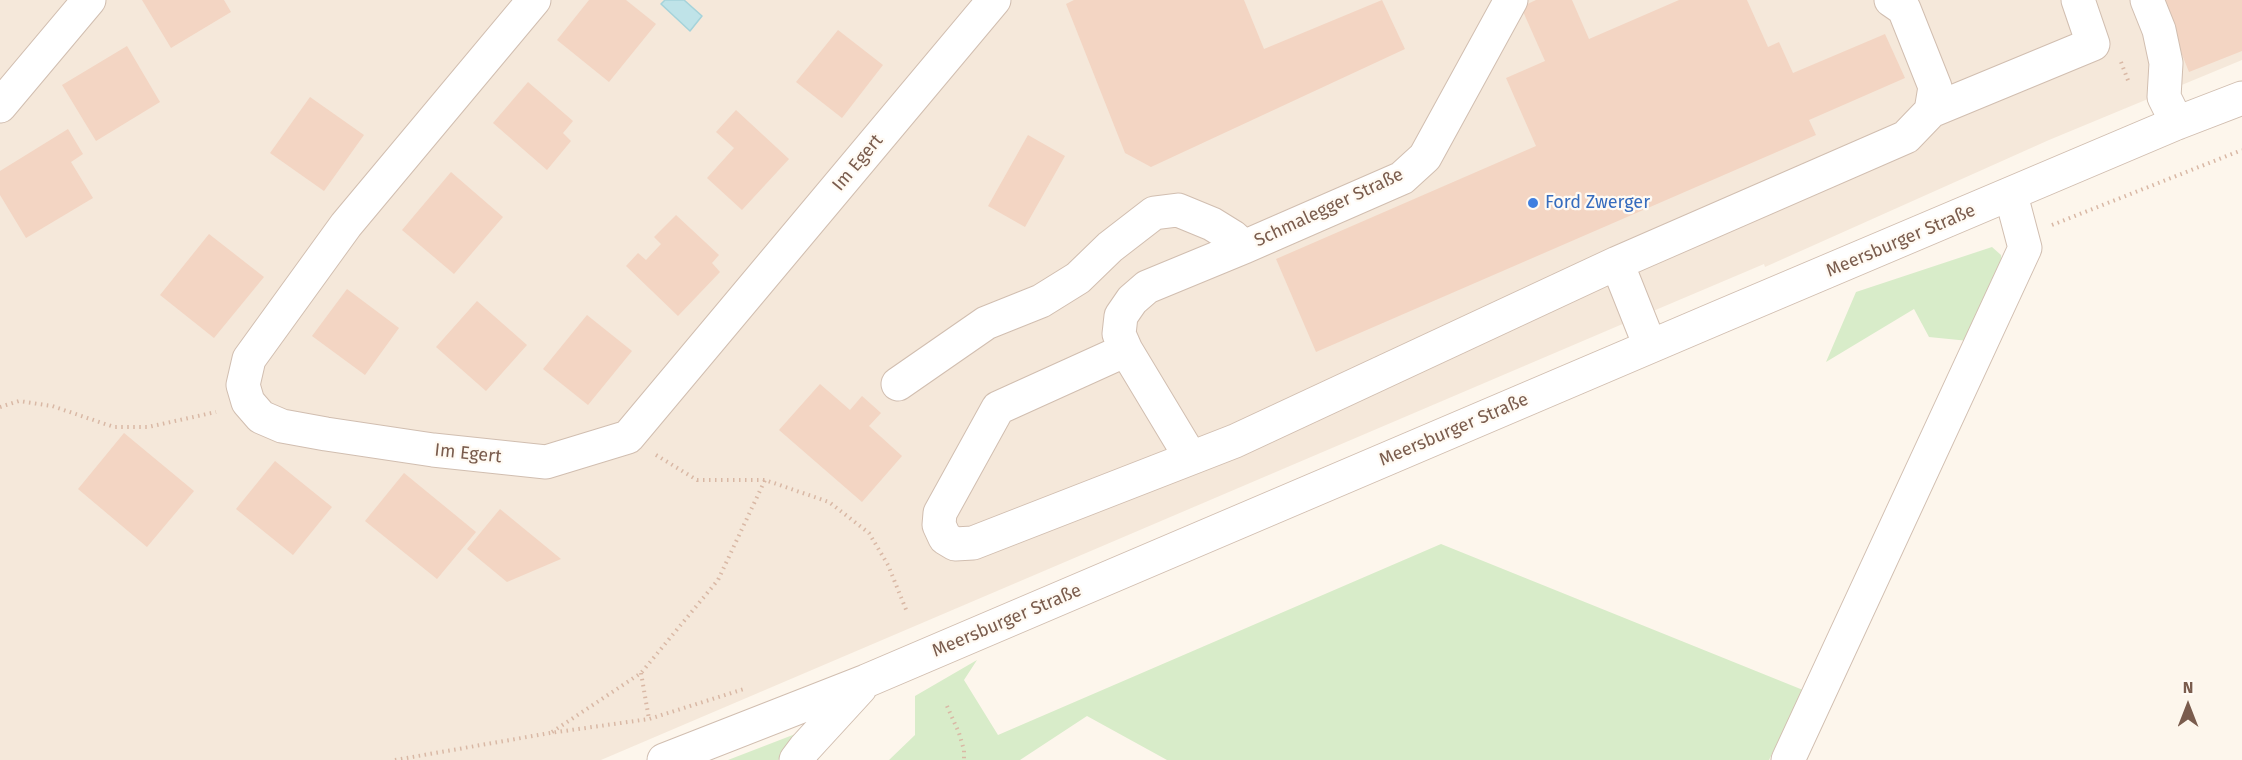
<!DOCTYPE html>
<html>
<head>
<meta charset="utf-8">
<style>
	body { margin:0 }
	#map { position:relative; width:2242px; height:760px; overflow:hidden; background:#fdf6ec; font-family:"Fira Sans",sans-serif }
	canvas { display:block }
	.north { position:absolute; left:2158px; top:676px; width:60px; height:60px; -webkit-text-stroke:4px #fffaf3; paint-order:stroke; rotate:0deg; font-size:16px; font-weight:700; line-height:24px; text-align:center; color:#7a5c4d }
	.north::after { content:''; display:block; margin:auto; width:21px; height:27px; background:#7a5c4d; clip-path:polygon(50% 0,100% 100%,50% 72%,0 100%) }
</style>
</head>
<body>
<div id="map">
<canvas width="2242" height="760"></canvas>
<div class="north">N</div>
</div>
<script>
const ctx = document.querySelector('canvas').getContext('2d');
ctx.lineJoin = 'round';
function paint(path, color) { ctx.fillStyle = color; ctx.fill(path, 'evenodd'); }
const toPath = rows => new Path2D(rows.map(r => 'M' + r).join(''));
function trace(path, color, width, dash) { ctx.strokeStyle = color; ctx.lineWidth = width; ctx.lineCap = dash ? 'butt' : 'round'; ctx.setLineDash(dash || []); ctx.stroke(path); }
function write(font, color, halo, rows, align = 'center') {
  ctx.font = font + ' "Fira Sans",sans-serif'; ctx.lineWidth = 4.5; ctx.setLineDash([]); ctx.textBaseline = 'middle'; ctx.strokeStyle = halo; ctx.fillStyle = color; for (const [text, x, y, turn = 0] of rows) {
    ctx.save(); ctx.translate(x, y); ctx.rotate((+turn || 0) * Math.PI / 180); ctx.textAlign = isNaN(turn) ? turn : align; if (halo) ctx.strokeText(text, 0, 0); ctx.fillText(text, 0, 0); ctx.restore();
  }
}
paint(toPath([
	[0,0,2242,0,2242,60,2049,140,1765,267,1764,264,1639,317,601,760,0,760]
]), '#f5e8da');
paint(toPath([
	[1992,247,2001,255,2002,264,1969,341,1929,337,1914,309,1826,362,1856,292],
	[1441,544,1803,690,1769,760,1167,760,1087,716,1020,760,889,760,915,735,915,696,977,660,964,680,998,735],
	[798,733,778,760,728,760]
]), '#d8ecc9');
const water = toPath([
	[665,0,684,0,702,16,690,31,661,4,665,0]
]);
paint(water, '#bfe3e8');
trace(water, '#a5d3da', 1.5);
paint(toPath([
	[142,0,224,0,231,12,171,48],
	[589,0,626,0,656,24,609,82,557,40],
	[1074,0,1244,0,1264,49,1382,0,1405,49,1151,167,1125,153,1066,4],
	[1536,0,1572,0,1589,39,1679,0,1747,0,1768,47,1779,42,1793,73,1885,34,1905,78,1809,120,1816,135,1316,352,1276,259,1536,146,1506,78,1545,61,1521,7],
	[2160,0,2242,0,2242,51,2189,72],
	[838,30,883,65,842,118,796,82],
	[127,46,160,102,96,141,62,85],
	[528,82,573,121,563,133,571,141,547,170,493,123],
	[310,97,364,135,324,191,270,153],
	[736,110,789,159,742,210,707,178,734,148,716,132],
	[68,129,83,154,71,162,93,198,26,238,0,195,0,171],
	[1028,135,1065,156,1025,227,988,206],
	[451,172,503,217,454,274,402,230],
	[676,215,719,255,712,263,720,272,678,316,626,266,638,253,646,260,661,244,654,237],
	[209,234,264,277,214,338,160,295],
	[347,289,399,328,365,375,312,336],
	[477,301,527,345,486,391,436,347],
	[587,315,632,351,588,405,543,369],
	[820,384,850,410,862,396,881,413,869,426,902,456,862,502,779,430],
	[124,433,194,491,147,547,78,489],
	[275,461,332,507,293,555,236,509],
	[404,473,476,532,437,579,365,521],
	[500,509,561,559,507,582,467,549]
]), '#f3d5c3');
const minor = toPath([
	[534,0,346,225,249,359,243,385,248,402,261,417,282,426,326,434,433,450,546,462,628,437,994,0],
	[2147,0,2159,30,2166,63,2164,97,2177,123],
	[0,106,89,0],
	[1931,111,2093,44,2078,0],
	[1617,263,1650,346],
	[1126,350,998,408,940,513,939,525,945,538,955,544,973,543,1235,441,1617,263,1906,137,1931,111,1935,87,1904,9,1891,0],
	[898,384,986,323,1041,301,1078,278,1110,247,1154,213,1178,210,1212,224,1233,237,1244,247],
	[1191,458,1126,350,1119,334,1121,316,1132,300,1147,287,1244,247,1402,178,1425,157,1511,0],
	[664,760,866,681,1717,318,2177,123,2242,98],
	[796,760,805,748,860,688],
	[1788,760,2025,248,2011,195]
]);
trace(minor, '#d1beb0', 35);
trace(toPath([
	[2121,62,2129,83],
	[2052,225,2242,150],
	[0,407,19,401,52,406,114,427,148,427,216,412],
	[656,455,697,480,765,480,829,502,869,533,888,565,907,612],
	[641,673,649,719],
	[947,706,959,733,964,750,964,760],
	[552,732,641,673,718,580,765,480],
	[395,760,550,733,649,719,744,689]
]), '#d9b8a5', 4, [1.5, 4.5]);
trace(minor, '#fff', 33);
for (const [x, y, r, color] of [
	[1533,203,6,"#3f7fe0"]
]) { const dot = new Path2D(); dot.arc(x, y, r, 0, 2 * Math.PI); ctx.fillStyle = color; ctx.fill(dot); trace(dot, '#fffaf3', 2); }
write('18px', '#7a5c4d', '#fffaf3', [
	["Im Egert",858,163,-50],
	["Schmalegger Straße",1329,208,-25],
	["Meersburger Straße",1901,241,-23],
	["Meersburger Straße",1454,430,-23],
	["Im Egert",468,454,6],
	["Meersburger Straße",1007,621,-23]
]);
write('18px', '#366cbe', '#fffaf3', [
	["Ford Zwerger",1545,203]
], 'left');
</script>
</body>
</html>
